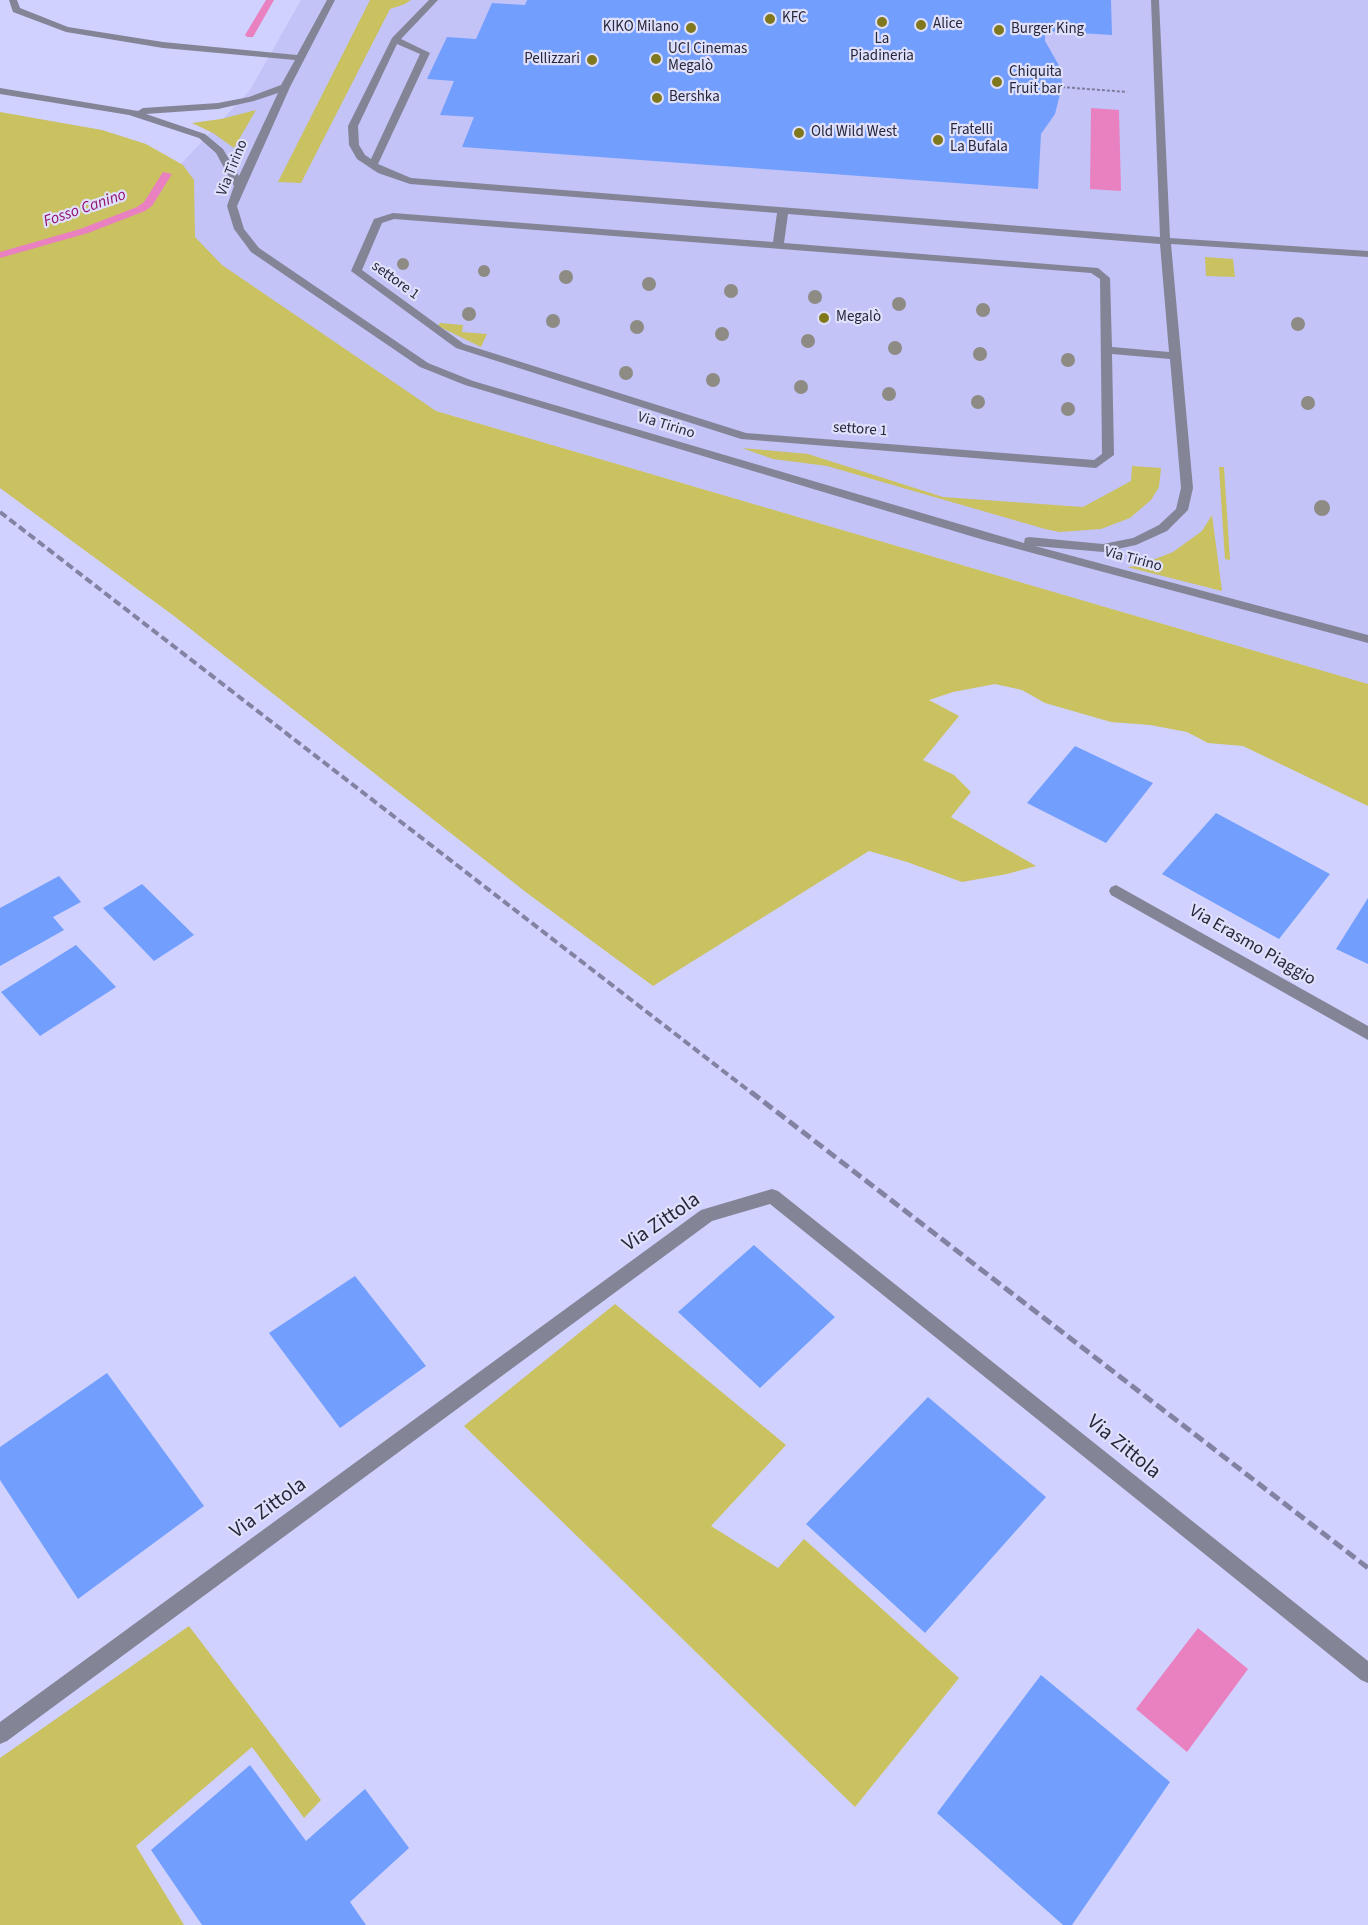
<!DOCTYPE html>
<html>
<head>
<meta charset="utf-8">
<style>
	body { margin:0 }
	canvas { display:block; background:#d0d1ff }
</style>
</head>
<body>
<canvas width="1368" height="1925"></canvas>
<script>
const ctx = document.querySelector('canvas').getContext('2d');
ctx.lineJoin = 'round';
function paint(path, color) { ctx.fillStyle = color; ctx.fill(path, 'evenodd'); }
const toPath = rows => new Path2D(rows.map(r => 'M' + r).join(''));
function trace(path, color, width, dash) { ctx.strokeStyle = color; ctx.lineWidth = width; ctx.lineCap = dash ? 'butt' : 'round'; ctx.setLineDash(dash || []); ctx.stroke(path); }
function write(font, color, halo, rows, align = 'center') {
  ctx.font = font + ' "Source Sans 3",sans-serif'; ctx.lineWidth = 4.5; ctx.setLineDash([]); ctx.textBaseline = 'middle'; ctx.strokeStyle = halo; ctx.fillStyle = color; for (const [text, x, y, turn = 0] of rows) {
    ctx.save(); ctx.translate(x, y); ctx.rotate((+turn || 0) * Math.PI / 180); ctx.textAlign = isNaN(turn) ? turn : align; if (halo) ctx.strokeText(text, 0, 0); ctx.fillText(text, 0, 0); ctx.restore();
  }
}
paint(toPath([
	[301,0,1368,0,1368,684,436,411,123,226,250,90]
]), '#c3c3f8');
paint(toPath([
	[370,0,411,0,405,4,390,9,301,183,278,182],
	[256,110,234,148,213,133,192,123,221,119],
	[0,112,102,130,146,144,183,165,194,180,195,237,222,265,436,411,1368,684,1368,806,1243,746,1208,743,1187,732,1150,725,1111,722,1045,703,1022,690,995,684,953,692,929,700,959,716,923,760,954,775,971,792,951,817,1036,866,1007,874,962,882,907,862,869,851,653,986,527,893,174,616,0,488],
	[1205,257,1233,259,1235,277,1206,276],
	[440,323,463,325,462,332,487,334,481,347,438,326],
	[742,448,808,454,943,497,1083,507,1131,481,1132,466,1161,468,1159,487,1151,500,1130,518,1101,529,1060,532,1045,529,827,466,773,459],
	[1219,467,1224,467,1230,560,1225,559],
	[1212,515,1222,591,1127,567,1137,566,1173,552,1202,531],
	[615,1304,786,1445,711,1526,778,1568,804,1539,959,1678,855,1807,464,1426],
	[189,1626,321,1800,304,1818,252,1747,136,1846,184,1925,0,1925,0,1758]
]), '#cac160');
paint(toPath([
	[1091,108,1119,110,1121,191,1090,189],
	[1198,1628,1248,1669,1187,1752,1136,1709]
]), '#e981c0');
paint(toPath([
	[266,0,274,0,253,37,247,37,245,35,266,0],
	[163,172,172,174,152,206,145,211,88,233,0,258,0,252,80,229,137,207,144,202,163,172]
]), '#e981c0');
paint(toPath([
	[527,0,1111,0,1112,35,1045,31,1045,41,1061,69,1062,86,1055,114,1041,134,1038,189,462,147,474,117,440,115,454,81,427,79,447,37,476,39,492,3,525,5],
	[1075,746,1153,783,1106,843,1027,803],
	[1216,813,1330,874,1279,939,1162,874],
	[59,876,81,902,53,917,64,930,0,966,0,908],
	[142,884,194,935,154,961,103,908],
	[1368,898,1368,964,1336,949],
	[76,945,116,987,40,1036,1,992],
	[754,1245,835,1317,760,1388,678,1312],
	[355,1276,426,1366,340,1428,269,1333],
	[107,1373,204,1506,78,1599,0,1480,0,1447],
	[928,1397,1046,1497,925,1633,806,1524],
	[1041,1675,1170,1782,1072,1925,1063,1925,937,1813],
	[250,1765,306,1841,365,1789,409,1848,350,1902,366,1925,202,1925,151,1850]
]), '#729ffe');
trace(toPath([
	[1062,87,1127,92]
]), '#7d7e9e', 2, [3, 2]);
paint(toPath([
	[9,0,17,0,20,8,68,27,163,42,297,55,327,0,335,0,290,87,237,206,244,229,259,248,428,363,473,381,1024,543,1025,538,1029,537,1103,544,1133,538,1159,525,1176,509,1181,488,1170,359,1112,354,1114,455,1096,468,741,439,456,348,351,271,374,219,393,213,773,242,777,213,410,184,378,173,357,159,349,145,348,126,392,38,429,0,438,0,401,39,430,53,378,164,411,178,1160,237,1151,0,1159,0,1170,238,1368,251,1368,257,1171,244,1193,488,1188,510,1167,531,1136,545,1103,552,1035,546,1368,635,1368,643,984,540,465,385,420,367,251,252,234,229,227,206,234,186,216,153,199,138,129,115,0,94,0,88,138,111,143,108,218,103,249,97,281,85,295,60,163,48,66,32,13,12,9,0],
	[397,44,420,54,371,159,365,155,359,145,358,126,397,44],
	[278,93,239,176,223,149,205,134,146,114,218,109,254,101,278,93],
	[788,214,1160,244,1169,352,1112,347,1110,278,1098,268,784,243,788,214],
	[394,219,1091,273,1100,279,1102,454,1094,460,746,433,464,344,362,270,382,223,394,219],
	[1116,885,1368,1026,1368,1040,1111,895,1109,891,1111,887,1116,885],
	[772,1189,778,1191,1368,1661,1368,1683,1361,1680,770,1204,712,1221,7,1741,0,1744,0,1722,701,1210,772,1189]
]), '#848497');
trace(toPath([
	[0,512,753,1094]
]), '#8282a3', 4, [8, 4]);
trace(toPath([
	[751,1092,1368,1568]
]), '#8282a3', 5, [11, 5]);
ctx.fillStyle = '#8d8b83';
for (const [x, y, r] of [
	[403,264,6],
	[484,271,6],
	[566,277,7],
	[649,284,7],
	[731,291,7],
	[815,297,7],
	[899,304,7],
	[983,310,7],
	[469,314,7],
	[553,321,7],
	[1298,324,7],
	[637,327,7],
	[722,334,7],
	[808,341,7],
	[895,348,7],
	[980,354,7],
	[1068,360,7],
	[626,373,7],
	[713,380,7],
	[801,387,7],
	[889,394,7],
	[978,402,7],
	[1308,403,7],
	[1068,409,7],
	[1322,508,8]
]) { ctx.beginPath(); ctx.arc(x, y, r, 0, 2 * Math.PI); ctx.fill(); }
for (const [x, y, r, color] of [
	[770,19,6,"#80781d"],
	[882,22,6,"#80781d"],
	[921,25,6,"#80781d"],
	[691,28,6,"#80781d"],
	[999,30,6,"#80781d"],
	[656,59,6,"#80781d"],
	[592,60,6,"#80781d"],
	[997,82,6,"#80781d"],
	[657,98,6,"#80781d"],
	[799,133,6,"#80781d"],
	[938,140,6,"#80781d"],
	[824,318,6,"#80781d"]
]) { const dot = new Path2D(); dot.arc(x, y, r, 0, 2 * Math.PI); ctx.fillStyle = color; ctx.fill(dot); trace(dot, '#dfe0fc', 2); }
write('15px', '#272739', '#dfe0fc', [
	["KFC",782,19],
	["Alice",933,25],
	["KIKO Milano",679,28,"right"],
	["Burger King",1011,30],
	["La",882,40,"center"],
	["Piadineria",882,57,"center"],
	["UCI Cinemas",668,50],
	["Megalò",668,67],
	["Pellizzari",580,60,"right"],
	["Chiquita",1009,73],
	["Fruit bar",1009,90],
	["Bershka",669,98],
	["Fratelli",950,131],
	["La Bufala",950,148],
	["Old Wild West",811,133],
	["Megalò",836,318]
], 'left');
write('15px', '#272739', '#dfe0fc', [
	["Via Tirino",233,168,-68],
	["settore 1",395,281,36],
	["Via Tirino",666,426,17],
	["settore 1",860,430,4],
	["Via Tirino",1133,560,15]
]);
write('italic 16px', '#90106a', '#dfe0fc', [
	["Fosso Canino",85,209,-19]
]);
write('18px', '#272739', '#dfe0fc', [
	["Via Erasmo Piaggio",1252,946,30]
]);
write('21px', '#272739', '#dfe0fc', [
	["Via Zittola",662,1223,-34],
	["Via Zittola",1123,1448,39],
	["Via Zittola",269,1509,-36]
]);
</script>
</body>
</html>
